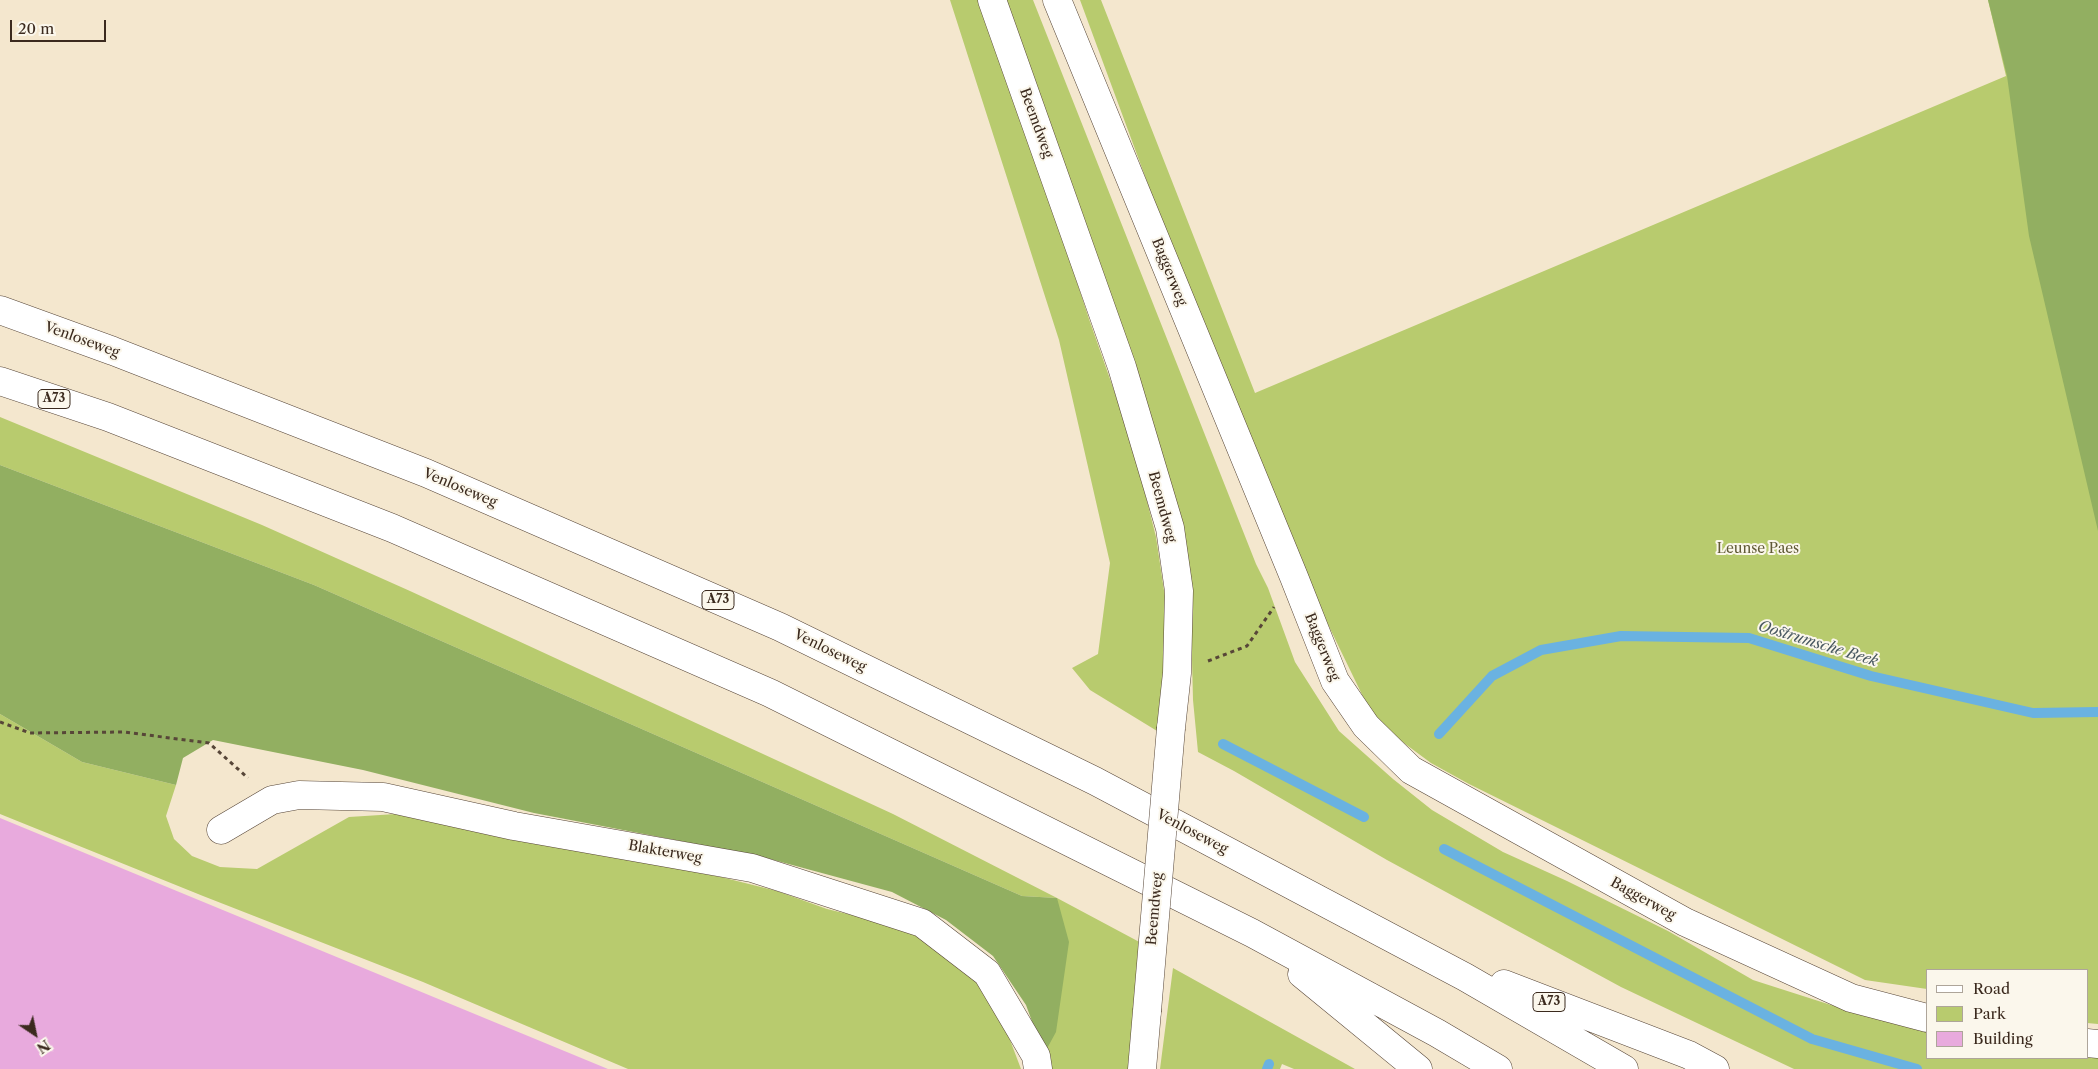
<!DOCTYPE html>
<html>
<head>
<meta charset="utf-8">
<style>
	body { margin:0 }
	#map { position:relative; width:2098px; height:1069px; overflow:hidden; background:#f4e7ce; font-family:"Libre Caslon Text",serif }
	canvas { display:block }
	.legend { position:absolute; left:1926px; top:969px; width:162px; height:90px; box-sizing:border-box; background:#fbf7ec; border:1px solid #aea59a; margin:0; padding:6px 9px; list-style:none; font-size:15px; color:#3b2a1e }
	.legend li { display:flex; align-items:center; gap:10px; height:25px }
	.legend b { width:25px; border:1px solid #aea59a }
	.north { position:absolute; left:10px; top:1009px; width:50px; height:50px; -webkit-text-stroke:4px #fbf7ec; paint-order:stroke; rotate:146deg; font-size:14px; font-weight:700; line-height:20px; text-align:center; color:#3b2a1e }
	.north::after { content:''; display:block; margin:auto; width:18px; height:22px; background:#3b2a1e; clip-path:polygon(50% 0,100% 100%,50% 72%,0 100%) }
	.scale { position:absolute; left:10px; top:20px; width:96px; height:22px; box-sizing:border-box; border:2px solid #3b2a1e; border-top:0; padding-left:6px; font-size:15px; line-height:18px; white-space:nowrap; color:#3b2a1e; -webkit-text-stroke:4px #fbf7ec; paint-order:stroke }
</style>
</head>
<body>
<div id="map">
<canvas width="2098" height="1069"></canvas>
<ul class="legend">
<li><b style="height:6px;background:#fff"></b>Road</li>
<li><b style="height:14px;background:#b8cb6e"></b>Park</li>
<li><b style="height:14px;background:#e8aadd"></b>Building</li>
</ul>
<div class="north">N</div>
<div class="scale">20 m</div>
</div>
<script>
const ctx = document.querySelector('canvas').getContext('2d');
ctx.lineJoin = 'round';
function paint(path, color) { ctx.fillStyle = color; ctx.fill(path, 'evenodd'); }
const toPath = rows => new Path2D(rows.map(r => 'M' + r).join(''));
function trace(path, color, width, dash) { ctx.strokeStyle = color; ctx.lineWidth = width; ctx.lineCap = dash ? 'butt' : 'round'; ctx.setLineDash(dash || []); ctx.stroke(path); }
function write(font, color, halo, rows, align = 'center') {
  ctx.font = font + ' "Libre Caslon Text",serif'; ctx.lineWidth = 4; ctx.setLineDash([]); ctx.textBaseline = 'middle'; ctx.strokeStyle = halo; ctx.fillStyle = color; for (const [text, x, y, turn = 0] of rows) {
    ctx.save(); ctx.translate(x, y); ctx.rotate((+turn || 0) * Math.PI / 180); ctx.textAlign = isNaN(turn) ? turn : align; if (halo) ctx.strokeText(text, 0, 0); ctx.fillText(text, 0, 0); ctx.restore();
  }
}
paint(toPath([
	[950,0,981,0,1020,106,1089,319,1117,399,1143,485,1156,537,1165,597,1162,734,1090,690,1072,668,1098,654,1110,563,1059,340],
	[1005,0,1033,0,1256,564,1268,588,1295,662,1339,731,1393,779,1432,810,1503,852,1567,881,1668,931,1753,980,1831,1005,1927,1028,1927,1058,2087,1057,2098,1058,2098,1069,1794,1069,1621,987,1387,860,1234,771,1198,752,1193,700,1191,620],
	[1080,0,1101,0,1255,393,2006,76,1988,0,2098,0,2098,1024,2087,1023,2087,970,1927,970,1927,989,1865,980,1469,784,1431,763,1385,729,1369,709,1305,577,1229,404],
	[0,417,262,525,410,591,893,814,1057,898,1145,945,1131,1069,1048,1069,1044,1054,1057,898,1022,896,314,585,0,465],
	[0,714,82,762,176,785,166,816,174,839,192,856,220,867,257,869,349,817,396,814,721,877,777,891,827,909,901,927,935,947,976,980,999,1011,1021,1069,628,1069,423,982,203,896,0,814],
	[1173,968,1355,1069,1294,1069,1282,1064,1280,1069,1160,1069]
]), '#b8cb6e');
paint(toPath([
	[1988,0,2098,0,2098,531,2029,236,2007,76],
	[0,465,314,585,1022,896,1057,898,1069,942,1056,1032,1044,1054,1026,1005,993,956,946,920,892,892,759,856,534,813,363,770,213,740,183,758,176,785,82,762,0,714]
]), '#92af61');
trace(toPath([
	[1439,734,1492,676,1541,650,1621,636,1749,638,1871,676,2033,713,2098,712],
	[1223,744,1364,817],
	[1444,849,1812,1039,1917,1069],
	[1267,1069,1269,1064]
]), '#6ab2e1', 10);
paint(toPath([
	[0,818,201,901,608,1069,0,1069]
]), '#e8aadd');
const minor = toPath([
	[992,0,1122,367,1170,528,1179,591,1177,673,1171,728],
	[1057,0,1294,577,1335,681,1366,726,1411,770,1685,922,1851,998,1927,1018],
	[221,830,272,800,299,795,383,797,514,826,752,868,922,923,987,973,1036,1056,1038,1069],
	[2087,1043,2098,1044],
	[1142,1069,1147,1011]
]);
const highway = toPath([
	[0,310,113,351,426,473,780,627,1095,781,1465,977,1624,1069],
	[0,381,108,417,392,528,770,693,1252,933,1437,1033,1498,1069],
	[1302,974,1418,1069],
	[1504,984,1689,1055,1715,1069]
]);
trace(minor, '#574638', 29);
trace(highway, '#574638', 29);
trace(toPath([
	[1208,661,1247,646,1274,607],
	[0,722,30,733,124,732,209,743,248,778]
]), '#574638', 3, [4, 4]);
trace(minor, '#fff', 28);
trace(highway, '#fff', 28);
const minorBridge = toPath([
	[1147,1011,1171,728]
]);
trace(minorBridge, '#574638', 29, []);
trace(minorBridge, '#fff', 28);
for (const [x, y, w] of [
	[54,399,32],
	[718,600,32],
	[1549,1002,32]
]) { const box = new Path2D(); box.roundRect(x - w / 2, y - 9.5, w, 19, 4); ctx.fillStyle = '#fbf7ec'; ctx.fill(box); trace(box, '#3b2a1e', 1); }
write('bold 12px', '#3b2a1e', null, [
	["A73",54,399],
	["A73",718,600],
	["A73",1549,1002]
]);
write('14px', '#3b2a1e', '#fbf7ec', [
	["Beemdweg",1036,123,70],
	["Baggerweg",1169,272,68],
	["Venloseweg",82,340,20],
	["Venloseweg",460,488,23],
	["Beemdweg",1162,507,75],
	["Baggerweg",1322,647,68],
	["Venloseweg",830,651,26],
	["Venloseweg",1192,832,28],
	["Blakterweg",665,852,10],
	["Baggerweg",1643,899,29],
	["Beemdweg",1155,909,-85]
]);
write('14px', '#605a36', '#fbf7ec', [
	["Leunse Paes",1758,549]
]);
write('italic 15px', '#4b5a62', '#fbf7ec', [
	["Oostrumsche Beek",1818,644,17]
]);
</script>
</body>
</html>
